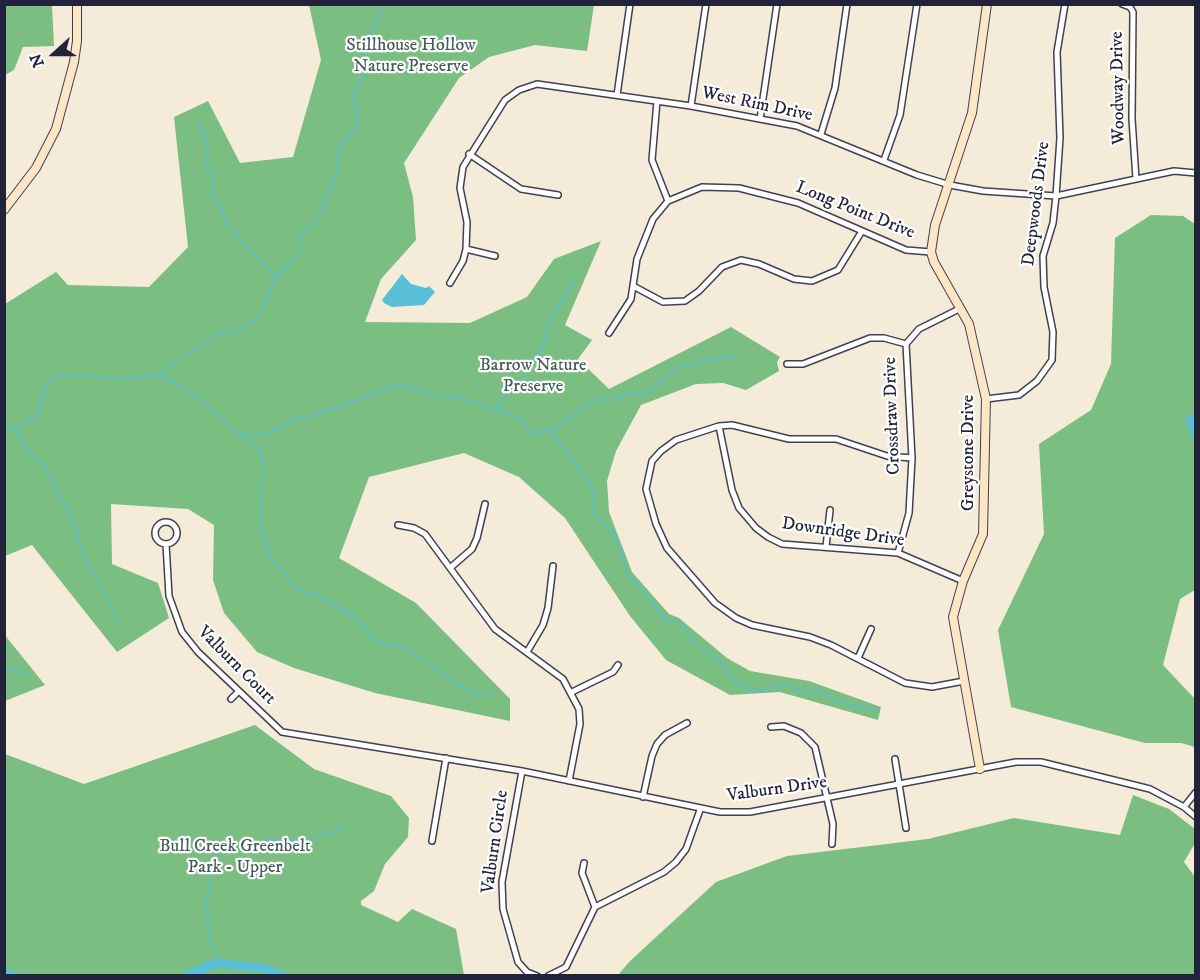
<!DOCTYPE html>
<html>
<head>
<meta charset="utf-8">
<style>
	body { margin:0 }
	#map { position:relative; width:1200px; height:980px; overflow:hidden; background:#f4ecd8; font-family:"IM FELL DW Pica",serif }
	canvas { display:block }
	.frame { position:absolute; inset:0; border:6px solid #22223b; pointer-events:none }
	.north { position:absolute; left:24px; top:24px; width:60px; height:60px; -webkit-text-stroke:4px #fff; paint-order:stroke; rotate:249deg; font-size:16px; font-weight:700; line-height:24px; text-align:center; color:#22223b }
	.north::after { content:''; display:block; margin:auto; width:21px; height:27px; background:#22223b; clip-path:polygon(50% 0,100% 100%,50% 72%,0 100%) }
</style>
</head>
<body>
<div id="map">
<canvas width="1200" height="980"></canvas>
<div class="frame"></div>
<div class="north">N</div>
</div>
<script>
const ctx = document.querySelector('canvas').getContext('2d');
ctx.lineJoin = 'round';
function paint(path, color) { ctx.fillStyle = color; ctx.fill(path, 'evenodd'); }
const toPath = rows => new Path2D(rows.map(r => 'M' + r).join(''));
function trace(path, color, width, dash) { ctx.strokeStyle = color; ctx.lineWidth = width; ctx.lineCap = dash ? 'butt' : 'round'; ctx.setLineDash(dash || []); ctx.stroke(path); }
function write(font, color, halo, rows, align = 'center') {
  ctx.font = font + ' "IM FELL DW Pica",serif'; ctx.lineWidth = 4.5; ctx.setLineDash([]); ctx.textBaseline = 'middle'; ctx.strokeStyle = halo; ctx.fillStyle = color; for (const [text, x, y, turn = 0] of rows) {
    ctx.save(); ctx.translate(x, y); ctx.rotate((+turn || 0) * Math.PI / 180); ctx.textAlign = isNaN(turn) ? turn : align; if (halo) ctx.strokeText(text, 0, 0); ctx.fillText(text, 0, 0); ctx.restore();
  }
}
paint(toPath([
	[5,4,52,5,54,46,23,47,14,70,5,75],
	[309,5,594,5,587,51,535,45,489,57,459,78,404,163,413,197,416,240,381,279,365,322,470,323,527,297,554,259,601,241,565,325,592,340,578,359,609,389,731,327,780,357,777,362,779,371,746,390,723,383,696,384,641,405,616,451,607,481,609,512,632,572,669,614,679,618,727,658,750,671,809,681,881,707,878,720,780,692,730,695,666,660,630,616,565,518,519,477,464,453,369,477,339,558,416,603,510,699,510,721,375,693,294,668,257,652,224,613,213,580,214,525,188,509,111,504,112,564,158,583,169,618,117,652,32,545,5,556,5,304,56,272,68,285,149,287,188,247,174,117,208,101,240,163,293,157,321,60],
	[1151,215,1183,216,1195,224,1195,590,1180,599,1163,665,1195,699,1195,747,1181,743,1145,743,1011,707,998,630,1044,534,1039,444,1091,410,1111,364,1115,238],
	[4,634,45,685,5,701,4,701],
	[255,725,314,769,391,796,409,818,408,837,385,864,374,891,361,901,361,905,398,922,412,909,456,929,464,975,5,975,5,754,84,784],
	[1133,795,1169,809,1195,829,1195,843,1184,862,1195,877,1195,975,618,975,630,961,716,882,787,856,928,839,1014,818,1120,835]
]), '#7abe81');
paint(toPath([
	[402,274,411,284,426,288,429,286,435,292,424,305,392,307,384,303,382,300]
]), '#59bfd7');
trace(toPath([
	[199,123,208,148,206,164,213,174,212,193,222,209,225,222,276,278],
	[161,375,198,397,240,435,256,446,263,455,260,527,270,557,298,590,316,595,355,616,377,642,407,648,454,682,479,695,493,693],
	[496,410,505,396,520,384,528,366,543,348,550,320,576,280],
	[4,425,17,428,40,413,44,386,60,374,127,379,159,374,219,333,242,330,258,317,276,278,298,255,300,235,315,222,323,207,337,169,339,148,357,125,358,116,354,98,357,86,366,72,362,41,376,25,379,4],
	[14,428,32,457,43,464,48,475,56,482,56,490,69,509,84,557,119,620],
	[551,431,595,400,612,400,625,394,643,393,654,388,677,367,736,355],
	[240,435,267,434,299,417,313,416,399,384,430,395,454,396,508,413,520,419,532,433,551,431,592,487,595,514,616,536,627,573,667,621,678,619,694,643,724,666,736,684,745,684,748,690,756,691,789,684,802,692,821,691,839,702,876,710],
	[4,666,12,671,28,673],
	[218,963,209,937,207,901,210,877,215,872,216,854,268,840,302,840,345,828]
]), '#59bfd7', 1.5);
trace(toPath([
	[1190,419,1196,434],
	[4,971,15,976],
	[186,976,216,963,263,968,283,976]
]), '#59bfd7', 9);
const street = toPath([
	[1122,4,1130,7,1133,12,1132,119,1136,179],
	[617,95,630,4],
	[657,101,652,160,668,201],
	[691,106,706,4],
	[760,119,777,4],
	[821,134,835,88,847,4],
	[469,154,521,189,558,195],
	[884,160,900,115,917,4],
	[466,249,495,256],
	[450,283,463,261,466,249,467,222,460,188,463,167,505,100,519,90,537,84,691,106,797,126,917,175,950,185,983,191,1056,196,1174,171,1196,173],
	[635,287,663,302,685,301,699,291,722,267,741,260,759,264,794,279,812,281,838,270,862,231],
	[609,333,631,299,637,259,653,219,668,201,702,187,739,188,798,203,906,250,931,252],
	[787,364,803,364,870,338,884,338,906,344],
	[986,399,1019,395,1037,381,1052,360,1053,332,1044,287,1043,256,1053,223,1056,196,1060,138,1057,52,1065,4],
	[719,426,732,490,739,508,756,528,768,537,782,544,898,553,963,581],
	[912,458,887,456,836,439,789,439,732,425,719,426,676,440,661,451,652,461,646,489,656,524,667,548,715,603,736,618,752,625,810,637,831,645,905,683,932,687,964,681],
	'155 533a11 11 0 1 1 22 0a11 11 0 1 1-22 0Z',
	[398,525,414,528,425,534,495,629,563,679,579,709,580,724,569,781],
	[166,544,169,596,182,632,198,652,282,732,522,771,720,812,750,812,1016,762,1041,762,1150,789,1184,807,1196,817],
	[826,547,830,510],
	[898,553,909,513,912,458,906,344,919,329,961,308],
	[450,568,472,549,477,538,485,504],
	[527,652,543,625,548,608,553,566],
	[858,658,871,629],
	[572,692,613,672,618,665],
	[231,699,238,692],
	[771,727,784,726,801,733,815,747,833,824,832,844],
	[895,759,906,828],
	[522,771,502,882,503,909,518,962,527,972,537,976],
	[643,797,652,756,657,744,665,735,687,723],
	[1184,807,1196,792],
	[432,841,446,758],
	[584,863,582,873,595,907],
	[548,976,566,967,595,907,664,872,676,862,686,849,700,810]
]);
const secondary = toPath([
	[4,210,36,168,56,129,74,62,77,41,77,4],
	[980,769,953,617,963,581,983,534,986,399,969,324,934,262,931,252,935,225,972,113,987,4]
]);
trace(street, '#424053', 8);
trace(secondary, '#424053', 10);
trace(street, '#fff', 5);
trace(secondary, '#fce6c4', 8);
write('18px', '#455b57', '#fff', [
	["Stillhouse Hollow",411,46],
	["Nature Preserve",411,67],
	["Barrow Nature",533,366],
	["Preserve",533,387],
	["Bull Creek Greenbelt",235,847],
	["Park - Upper",235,868]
]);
write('18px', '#22223b', '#fff', [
	["Woodway Drive",1119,88,-91],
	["West Rim Drive",757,105,12],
	["Deepwoods Drive",1037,204,-83],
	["Long Point Drive",855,211,22],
	["Crossdraw Drive",893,416,-92],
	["Greystone Drive",969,453,-90],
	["Downridge Drive",843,533,8],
	["Valburn Court",236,666,45],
	["Valburn Drive",777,790,-8],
	["Valburn Circle",496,842,-82]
]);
</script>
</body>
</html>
